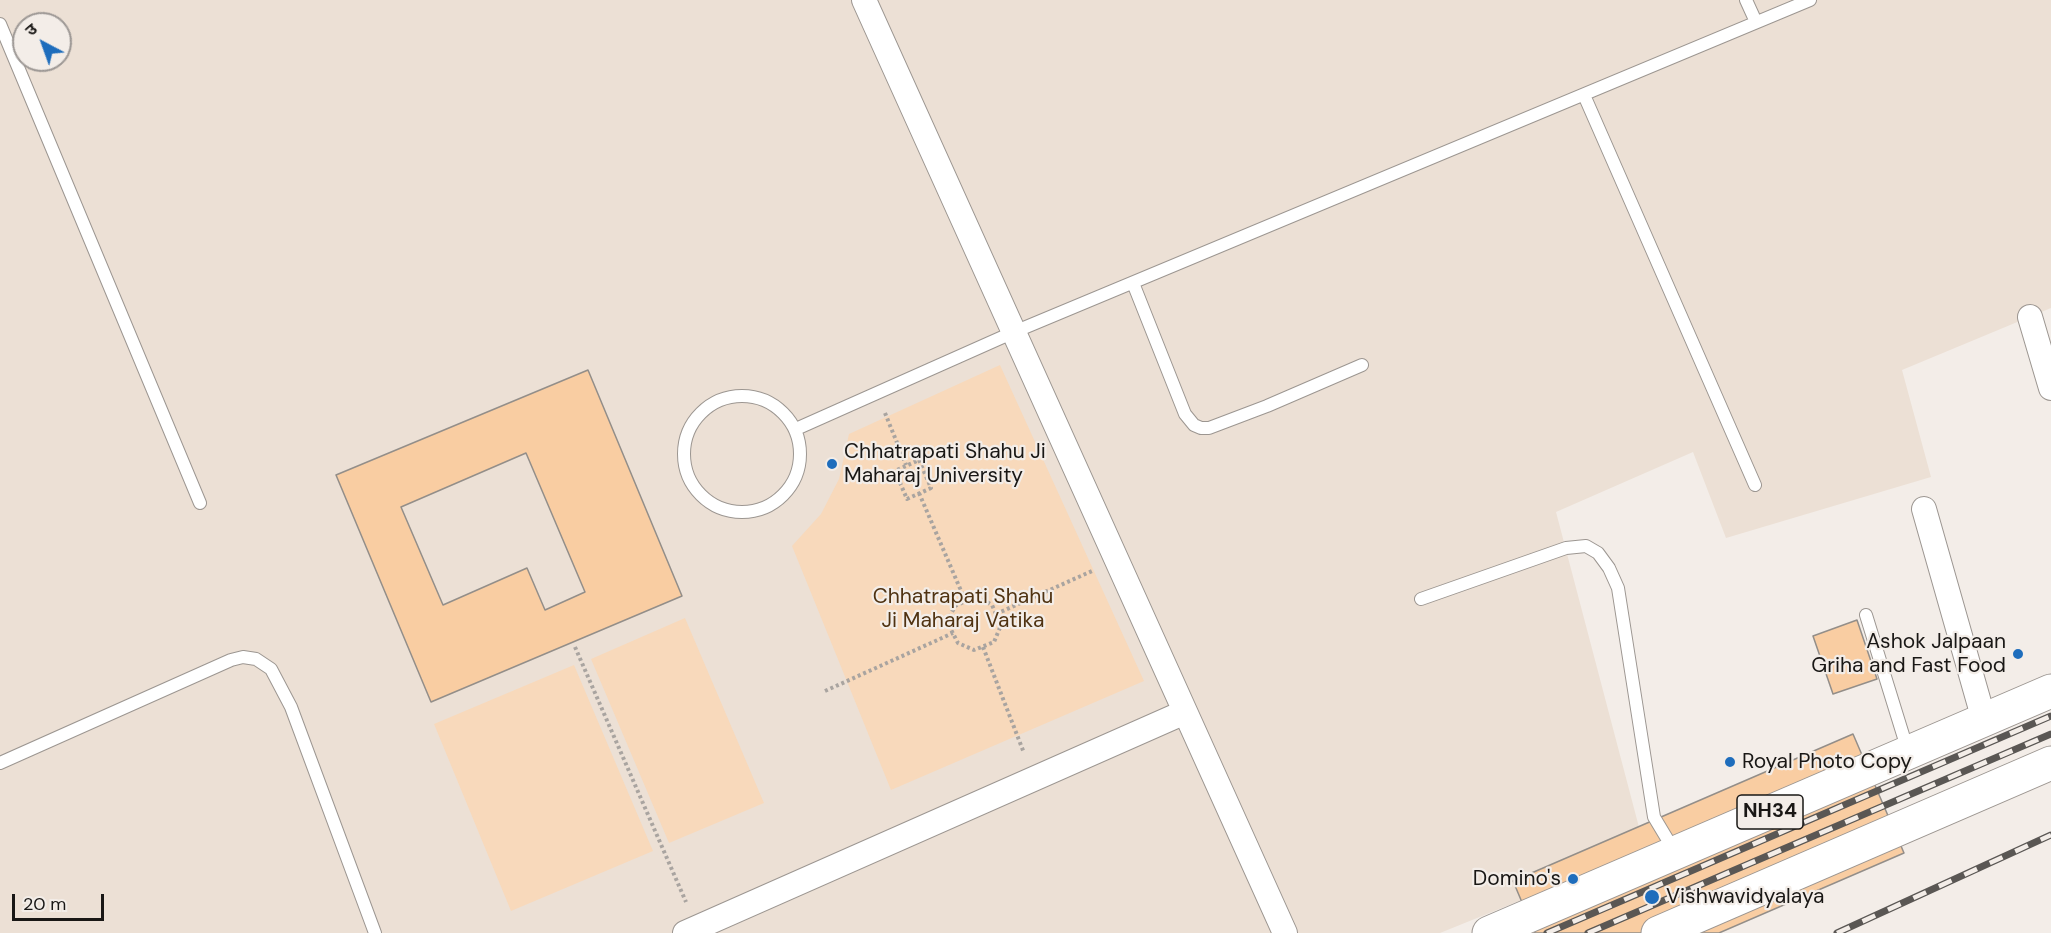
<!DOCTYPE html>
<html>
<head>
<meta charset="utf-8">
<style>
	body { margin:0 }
	#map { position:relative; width:2051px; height:933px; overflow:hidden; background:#f3ede8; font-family:"DM Sans","Noto Sans Devanagari",sans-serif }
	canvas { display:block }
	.north { position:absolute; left:12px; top:12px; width:60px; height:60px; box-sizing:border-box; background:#f3ede8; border:2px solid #9c9794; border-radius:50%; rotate:319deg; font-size:16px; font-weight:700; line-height:24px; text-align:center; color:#191715 }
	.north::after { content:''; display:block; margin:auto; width:21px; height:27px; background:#1e6dbc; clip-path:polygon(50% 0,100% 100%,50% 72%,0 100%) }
	.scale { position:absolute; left:12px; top:894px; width:92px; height:27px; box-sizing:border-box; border:3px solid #191715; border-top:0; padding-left:8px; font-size:18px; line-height:21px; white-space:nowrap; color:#191715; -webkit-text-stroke:4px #f3ede8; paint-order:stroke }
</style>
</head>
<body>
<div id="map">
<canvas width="2051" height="933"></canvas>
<div class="north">उ</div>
<div class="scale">20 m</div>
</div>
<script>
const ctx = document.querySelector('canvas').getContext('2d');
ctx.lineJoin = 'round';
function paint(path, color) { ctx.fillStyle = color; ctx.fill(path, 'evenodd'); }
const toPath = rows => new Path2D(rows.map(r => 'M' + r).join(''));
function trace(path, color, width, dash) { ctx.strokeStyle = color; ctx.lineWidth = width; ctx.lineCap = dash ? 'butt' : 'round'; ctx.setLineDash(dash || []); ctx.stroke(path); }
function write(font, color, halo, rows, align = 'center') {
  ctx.font = font + ' "DM Sans",sans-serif'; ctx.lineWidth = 4.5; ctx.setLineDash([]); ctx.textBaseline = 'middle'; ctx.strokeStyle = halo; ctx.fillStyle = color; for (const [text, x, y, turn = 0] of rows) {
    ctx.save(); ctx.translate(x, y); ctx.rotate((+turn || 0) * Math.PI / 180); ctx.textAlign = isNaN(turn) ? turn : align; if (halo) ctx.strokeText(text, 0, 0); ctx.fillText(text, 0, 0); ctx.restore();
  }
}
paint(toPath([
	[0,0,2051,0,2051,308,1902,370,1931,477,1726,538,1693,452,1556,512,1645,850,1440,933,0,933],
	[24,24,60,24,60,60,24,60]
]), '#ece0d5');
paint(toPath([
	[1000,365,1144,681,891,790,792,546,821,514,839,479,849,434],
	[685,618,764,803,669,843,591,659],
	[574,665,653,851,511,911,434,724]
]), '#f8d9bb');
const building = toPath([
	[588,370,682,596,431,702,336,475,588,370],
	[526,453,585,592,545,610,527,568,443,605,401,507,526,453],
	[1857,620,1877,679,1833,694,1813,636,1857,620],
	[1853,734,1904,853,1719,933,1535,933,1513,881,1853,734]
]);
paint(building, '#f9cda2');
trace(building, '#938e89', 1.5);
const lane = toPath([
	[1746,0,1756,22],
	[0,24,200,503],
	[1584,95,1755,485],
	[1133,283,1185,414,1194,425,1201,428,1209,428,1267,406,1362,365],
	'684 454a58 58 0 1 1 116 0a58 58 0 1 1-116 0Z',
	[796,429,1014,332,1810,0],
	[1421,599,1566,548,1586,546,1598,553,1609,568,1618,588,1654,817,1675,852],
	[1866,615,1908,751],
	[0,763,231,660,243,657,256,659,271,669,291,707,375,933]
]);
const street = toPath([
	[864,0,1285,933],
	[2030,317,2051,388],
	[1924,509,1984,720],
	[685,933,1185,712]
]);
const highway = toPath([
	[1489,933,2051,691],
	[1658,933,2051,763]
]);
trace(lane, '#9c9691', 14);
trace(street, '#9c9691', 26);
trace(highway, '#9c9691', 35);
trace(toPath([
	[885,413,906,465],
	[919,460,931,488,907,499,895,471,919,460],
	[919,493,965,600],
	[977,596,992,605,1001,625,994,642,974,650,958,643,947,622,955,606,977,596],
	[996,614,1092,571],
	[575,647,686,902],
	[983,647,1024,753],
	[825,691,953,633]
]), '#a9a4a0', 4, [3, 3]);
trace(lane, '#fff', 12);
trace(street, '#fff', 24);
trace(highway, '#fff', 33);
const rail = toPath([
	[1547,933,2051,716],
	[1588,933,2051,734],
	[1837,933,2051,835]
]);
trace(rail, '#5a5754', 7);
trace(rail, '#f3ede8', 4.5, [14]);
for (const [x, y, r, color] of [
	[832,464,6,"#1e6dbc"],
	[2018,654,6,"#1e6dbc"],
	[1730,762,6,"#1e6dbc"],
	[1573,879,6,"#1e6dbc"],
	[1652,897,8,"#1e6dbc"]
]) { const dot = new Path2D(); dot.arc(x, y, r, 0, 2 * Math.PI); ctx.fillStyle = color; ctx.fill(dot); trace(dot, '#f3ede8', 2); }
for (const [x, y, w] of [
	[1770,812,66]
]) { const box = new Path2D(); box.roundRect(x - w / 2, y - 17, w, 34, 4.5); ctx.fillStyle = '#f3ede8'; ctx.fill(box); trace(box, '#191715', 1.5); }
write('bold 20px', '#191715', null, [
	["NH34",1770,812]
]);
write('21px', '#191715', '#f3ede8', [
	["Chhatrapati Shahu Ji",844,452],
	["Maharaj University",844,476],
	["Ashok Jalpaan",2006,642,"right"],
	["Griha and Fast Food",2006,666,"right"],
	["Royal Photo Copy",1742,762],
	["Domino's",1561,879,"right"],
	["Vishwavidyalaya",1666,897]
], 'left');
write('21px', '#4f3211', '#f3ede8', [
	["Chhatrapati Shahu",963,597],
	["Ji Maharaj Vatika",963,621]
]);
</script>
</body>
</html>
